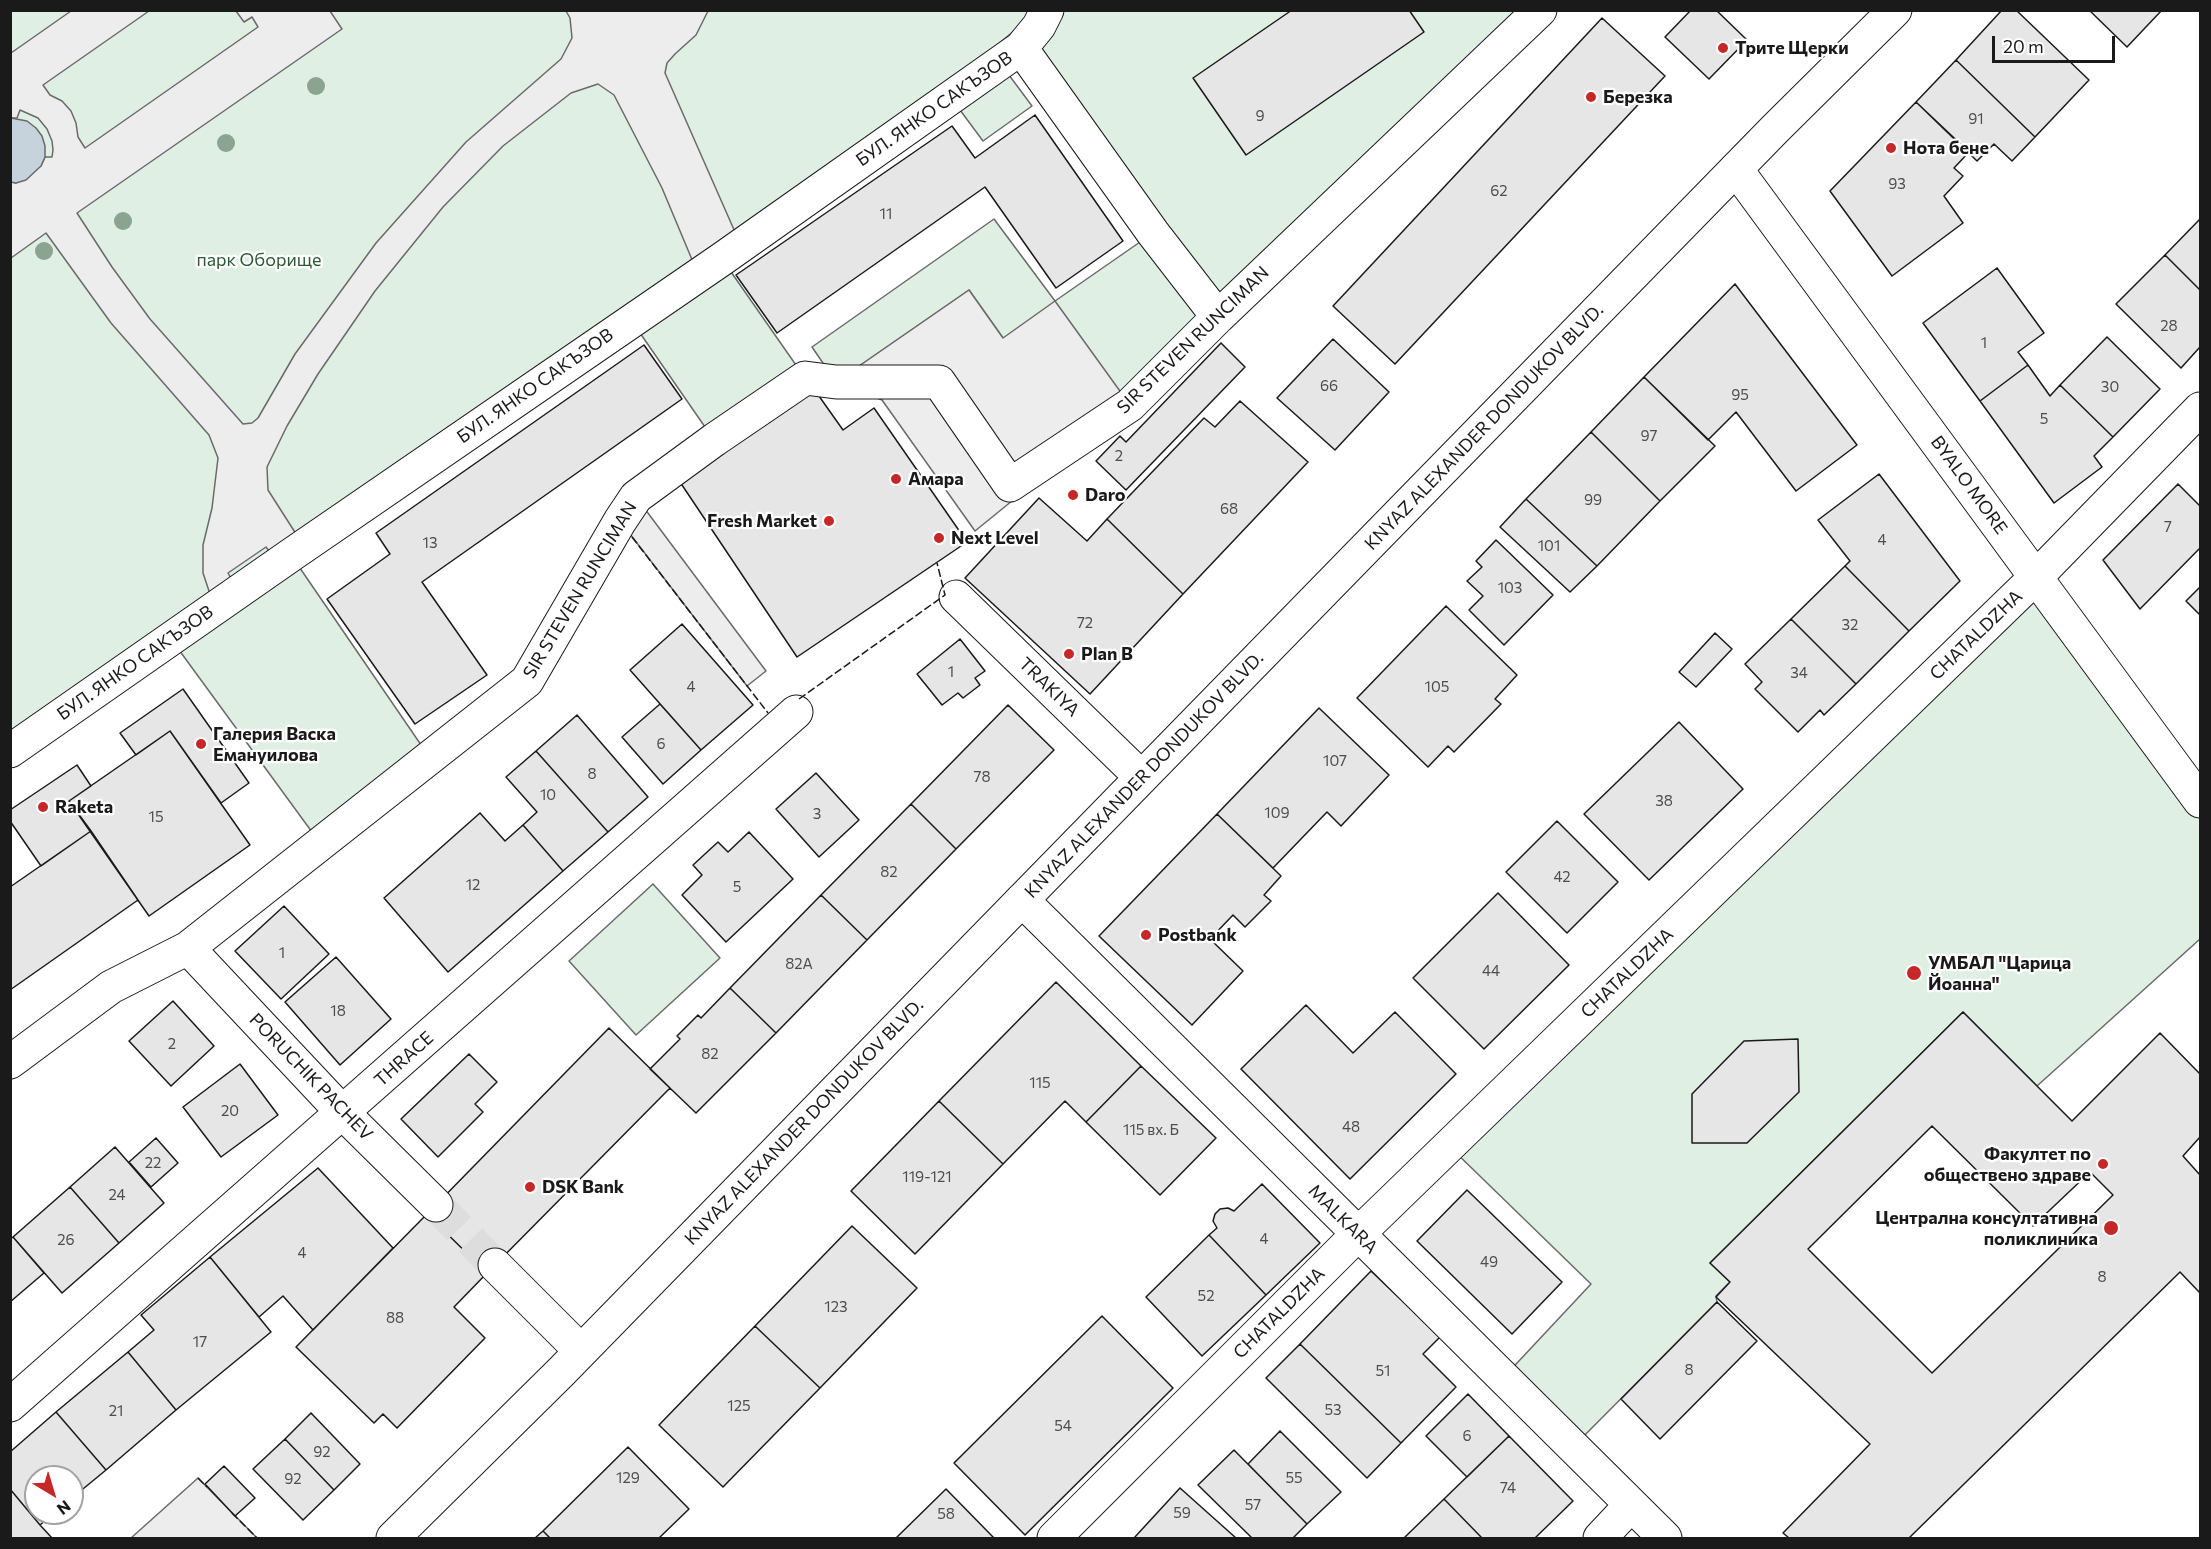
<!DOCTYPE html>
<html>
<head>
<meta charset="utf-8">
<style>
	body { margin:0 }
	#map { position:relative; width:2211px; height:1549px; overflow:hidden; background:#fff; font-family:Commissioner,sans-serif }
	canvas { display:block }
	.frame { position:absolute; inset:0; border:12px solid #1a1a1a; pointer-events:none }
	.north { position:absolute; left:24px; top:1465px; width:60px; height:60px; box-sizing:border-box; background:#fff; border:2px solid #a3a3a3; border-radius:50%; rotate:142deg; font-size:16px; font-weight:700; line-height:24px; text-align:center; color:#1a1a1a }
	.north::after { content:''; display:block; margin:auto; width:21px; height:27px; background:#c62828; clip-path:polygon(50% 0,100% 100%,50% 72%,0 100%) }
	.scale { position:absolute; left:1992px; top:36px; width:123px; height:27px; box-sizing:border-box; border:3px solid #1a1a1a; border-top:0; padding-left:8px; font-size:18px; line-height:21px; white-space:nowrap; color:#1a1a1a; -webkit-text-stroke:4px #fff; paint-order:stroke }
</style>
</head>
<body>
<div id="map">
<canvas width="2211" height="1549"></canvas>
<div class="frame"></div>
<div class="north">N</div>
<div class="scale">20 m</div>
</div>
<script>
const ctx = document.querySelector('canvas').getContext('2d');
ctx.lineJoin = 'round';
function paint(path, color) { ctx.fillStyle = color; ctx.fill(path, 'evenodd'); }
const toPath = rows => new Path2D(rows.map(r => 'M' + r).join(''));
function trace(path, color, width, dash) { ctx.strokeStyle = color; ctx.lineWidth = width; ctx.lineCap = dash ? 'butt' : 'round'; ctx.setLineDash(dash || []); ctx.stroke(path); }
function write(font, color, halo, rows, align = 'center') {
  ctx.font = font + ' Commissioner,sans-serif'; ctx.lineWidth = 4.5; ctx.setLineDash([]); ctx.textBaseline = 'middle'; ctx.strokeStyle = halo; ctx.fillStyle = color; for (const [text, x, y, turn = 0] of rows) {
    ctx.save(); ctx.translate(x, y); ctx.rotate((+turn || 0) * Math.PI / 180); ctx.textAlign = isNaN(turn) ? turn : align; if (halo) ctx.strokeText(text, 0, 0); ctx.fillText(text, 0, 0); ctx.restore();
  }
}
const green = toPath([
	[11,11,1029,11,1021,25,985,55,726,239,11,736,11,11],
	[1047,11,1540,11,1130,405,1003,338,969,290,836,382,812,347,994,219,1055,301,1153,233,1021,48,1047,11],
	[1009,75,1032,106,983,141,960,110,1009,75],
	[722,259,805,378,714,440,631,320,722,259],
	[291,555,430,758,320,843,171,639,291,555],
	[2036,577,2200,800,2200,939,2037,1086,1963,1012,1710,1263,1730,1282,1716,1296,1717,1302,1573,1447,1503,1378,1591,1284,1449,1146,2036,577],
	[653,884,720,958,636,1035,569,961,653,884]
]);
paint(green, '#e0efe3');
trace(green, '#6a6a6a', 1.5);
const parking = toPath([
	[71,11,149,11,43,85,50,95,62,101,71,111,76,123,78,137,85,148,258,27,252,17,244,22,236,11,330,11,342,29,77,213,112,267,150,319,243,424,252,423,258,418,295,354,376,243,466,142,561,59,572,38,570,18,566,11,708,11,696,35,675,54,667,63,665,73,735,232,693,262,662,188,614,95,598,84,571,93,503,146,443,207,375,291,318,374,287,426,267,467,268,490,298,537,272,555,266,547,228,573,233,582,211,597,203,573,203,545,212,508,218,458,209,435,111,323,46,233,11,258,11,182,16,183,41,166,45,157,52,157,53,150,52,141,47,129,38,118,20,110,17,118,11,118,11,53,71,11],
	[969,290,1003,338,1055,301,1130,405,975,531,882,400,836,382,969,290],
	[636,497,766,671,747,686,620,521,636,497],
	[198,1478,257,1538,131,1538,198,1478]
]);
paint(parking, '#ededed');
trace(parking, '#6a6a6a', 1.5);
const water = toPath([
	[11,118,27,121,36,128,42,136,45,146,45,157,41,166,26,180,16,183,11,182,11,118]
]);
paint(water, '#c6d2dc');
trace(water, '#6a6a6a', 1.5);
const building = toPath([
	[1292,10,1409,10,1424,32,1246,155,1193,78,1292,10],
	[1691,10,1716,10,1747,40,1709,79,1665,37,1691,10],
	[2002,10,2016,10,2089,80,2035,137,1956,60,2002,10],
	[2089,10,2162,10,2127,47,2089,10],
	[1602,18,1665,76,1395,364,1333,306,1602,18],
	[1956,60,2035,137,2012,161,1994,144,1977,161,1916,102,1956,60],
	[1916,102,1969,152,1954,168,1963,176,1944,196,1963,223,1892,276,1830,191,1916,102],
	[1035,115,1123,241,1056,288,985,187,777,333,736,275,952,126,975,158,1035,115],
	[2200,219,2200,290,2165,255,2200,219],
	[2165,255,2200,290,2200,347,2181,368,2116,304,2165,255],
	[1997,268,2044,333,2018,352,2028,365,1980,401,1923,323,1997,268],
	[1735,284,1857,445,1796,491,1736,412,1708,440,1644,377,1735,284],
	[2107,337,2160,389,2113,437,2060,385,2107,337],
	[1333,339,1389,392,1335,450,1277,398,1333,339],
	[1221,343,1245,367,1126,490,1096,461,1120,436,1126,442,1221,343],
	[644,345,682,399,422,582,487,675,415,724,327,599,390,554,376,533,644,345],
	[2028,365,2050,396,2060,385,2113,437,2094,456,2102,467,2054,503,1980,401,2028,365],
	[1644,377,1715,446,1660,501,1591,432,1644,377],
	[814,389,843,430,874,408,967,542,797,657,678,479,814,389],
	[1240,401,1308,462,1183,594,1107,519,1204,418,1215,427,1240,401],
	[1591,432,1660,501,1597,566,1526,499,1591,432],
	[1879,474,1960,581,1909,631,1845,566,1850,561,1818,520,1879,474],
	[2178,484,2200,506,2200,548,2140,609,2103,560,2178,484],
	[1039,498,1087,541,1107,519,1183,594,1090,694,965,578,1039,498],
	[1526,499,1597,566,1570,592,1500,527,1526,499],
	[1496,540,1553,595,1504,645,1469,610,1483,596,1467,581,1482,567,1476,561,1496,540],
	[1845,566,1909,631,1856,684,1791,619,1845,566],
	[2200,587,2200,615,2186,601,2200,587],
	[1446,606,1517,675,1495,699,1501,704,1454,752,1448,746,1428,767,1357,698,1446,606],
	[1791,619,1856,684,1824,715,1820,710,1798,732,1755,689,1762,682,1745,664,1791,619],
	[682,624,753,705,701,750,630,670,682,624],
	[1715,633,1732,649,1696,687,1679,672,1715,633],
	[960,639,985,671,975,678,980,685,963,698,958,693,942,705,917,674,960,639],
	[183,689,249,783,221,803,170,731,136,755,120,733,183,689],
	[660,704,701,750,663,784,622,737,660,704],
	[1008,705,1054,750,956,849,911,804,1008,705],
	[1319,708,1389,775,1341,826,1327,812,1273,868,1217,814,1319,708],
	[577,715,648,797,608,832,536,751,577,715],
	[1679,722,1743,789,1649,880,1584,814,1679,722],
	[170,731,250,845,149,916,69,801,170,731],
	[536,751,608,832,563,871,523,825,537,812,506,777,536,751],
	[77,765,91,786,69,801,91,831,41,866,10,821,10,810,77,765],
	[816,773,859,820,819,857,776,809,816,773],
	[911,804,956,849,867,940,821,895,911,804],
	[480,813,505,841,523,825,563,871,448,972,384,898,480,813],
	[1217,814,1281,876,1264,895,1271,901,1245,927,1233,915,1210,939,1243,971,1192,1025,1099,936,1217,814],
	[1557,821,1618,882,1567,933,1506,872,1557,821],
	[91,831,138,900,10,990,10,887,91,831],
	[749,832,793,879,726,942,682,895,702,875,693,865,718,842,728,852,749,832],
	[1498,893,1569,965,1484,1049,1413,978,1498,893],
	[821,895,867,940,776,1033,730,988,821,895],
	[284,906,329,954,281,999,235,951,284,906],
	[336,957,391,1019,340,1065,285,1002,336,957],
	[1056,982,1141,1066,1086,1122,1065,1101,1003,1164,939,1101,1056,982],
	[730,988,776,1033,696,1113,650,1069,680,1039,677,1036,698,1015,701,1018,730,988],
	[173,1001,214,1046,171,1086,129,1041,173,1001],
	[1306,1005,1353,1053,1395,1012,1456,1074,1350,1179,1241,1069,1306,1005],
	[1963,1012,2072,1121,2160,1033,2200,1074,2200,1137,2183,1156,2200,1175,2200,1293,2180,1272,1909,1538,1789,1538,1783,1533,1870,1444,1716,1297,1730,1282,1710,1263,1963,1012],
	[1932,1126,2033,1226,2090,1172,2113,1195,1932,1373,1808,1249,1932,1126],
	[609,1028,670,1088,487,1273,427,1214,609,1028],
	[1798,1039,1799,1092,1747,1143,1692,1143,1692,1094,1744,1041,1798,1039],
	[469,1054,497,1082,475,1104,483,1112,438,1157,401,1119,469,1054],
	[240,1064,278,1115,221,1157,183,1107,240,1064],
	[1141,1066,1216,1138,1160,1195,1086,1122,1141,1066],
	[939,1101,1003,1164,915,1254,851,1191,939,1101],
	[156,1138,178,1163,151,1187,129,1162,156,1138],
	[115,1147,164,1203,119,1243,70,1187,115,1147],
	[318,1168,393,1248,313,1330,283,1296,259,1317,210,1257,318,1168],
	[1262,1184,1320,1243,1266,1295,1209,1235,1217,1228,1213,1221,1215,1214,1220,1209,1228,1208,1234,1211,1262,1184],
	[70,1187,119,1243,62,1293,13,1237,70,1187],
	[1467,1190,1562,1282,1512,1334,1417,1241,1467,1190],
	[427,1214,487,1273,454,1307,485,1338,397,1428,383,1414,374,1423,296,1347,427,1214],
	[852,1226,917,1288,820,1388,755,1326,852,1226],
	[1209,1235,1266,1295,1202,1356,1146,1297,1209,1235],
	[13,1237,44,1273,10,1302,10,1239,13,1237],
	[210,1257,271,1332,176,1410,128,1352,154,1330,141,1315,210,1257],
	[1371,1271,1440,1337,1423,1354,1456,1387,1401,1443,1300,1344,1371,1271],
	[1717,1302,1757,1341,1660,1439,1621,1399,1717,1302],
	[1102,1316,1173,1388,1025,1535,954,1463,1102,1316],
	[755,1326,820,1388,723,1487,659,1425,755,1326],
	[1300,1344,1401,1443,1367,1478,1266,1378,1300,1344],
	[128,1352,176,1410,106,1470,56,1412,128,1352],
	[1468,1394,1509,1436,1467,1477,1426,1436,1468,1394],
	[56,1412,106,1470,72,1498,72,1477,36,1477,36,1513,54,1513,40,1525,10,1489,10,1452,56,1412],
	[311,1413,360,1464,334,1490,285,1439,311,1413],
	[1280,1431,1341,1492,1307,1524,1248,1464,1280,1431],
	[1509,1436,1573,1501,1535,1538,1482,1538,1444,1499,1509,1436],
	[285,1439,334,1490,303,1520,253,1469,285,1439],
	[628,1447,689,1509,659,1538,550,1538,543,1531,628,1447],
	[1234,1450,1307,1524,1293,1538,1252,1538,1198,1485,1234,1450],
	[224,1466,255,1498,235,1516,205,1484,224,1466],
	[1180,1488,1236,1538,1134,1538,1180,1488],
	[10,1489,40,1525,52,1538,10,1538,10,1489],
	[946,1489,994,1538,896,1538,946,1489],
	[1444,1499,1482,1538,1404,1538,1444,1499],
	[543,1531,550,1538,535,1538,543,1531]
]);
paint(building, '#e6e6e6');
trace(building, '#1a1a1a', 1.5);
trace(toPath([
	[436,1205,495,1265]
]), '#ddd', 33, [33, 16]);
const minor = toPath([
	[1021,48,1153,233,1218,317],
	[1736,169,2200,801],
	[956,597,1141,777],
	[10,751,291,555,722,259,1021,48,1039,26,1047,10],
	[1022,900,1665,1538],
	[188,948,343,1113,436,1205],
	[10,1062,111,987,188,948,527,681,620,521,636,497,714,440,805,378,836,382,939,382,1010,485,1130,405,1218,317,1540,10],
	[495,1265,581,1351],
	[10,1405,796,712],
	[1054,1538,1358,1234,2036,577,2200,409],
	[1600,1538,1631,1505]
]);
const primary = toPath([
	[393,1538,561,1372,1775,129,1895,10]
]);
trace(minor, '#1a1a1a', 35);
trace(primary, '#1a1a1a', 35);
trace(minor, '#fff', 33);
trace(primary, '#fff', 33);
trace(toPath([
	[632,537,768,713],
	[799,699,945,595,937,563],
	[198,1478,207,1487],
	[232,1513,257,1538]
]), '#1a1a1a', 1.5, [8, 3]);
ctx.fillStyle = '#8aa48f';
for (const [x, y] of [
	[316,86],
	[226,143],
	[123,221],
	[44,251]
]) { ctx.beginPath(); ctx.arc(x, y, 9, 0, 2 * Math.PI); ctx.fill(); }
for (const [x, y, r, color] of [
	[1723,48,6,"#c62828"],
	[1591,97,6,"#c62828"],
	[1891,148,6,"#c62828"],
	[896,479,6,"#c62828"],
	[1073,495,6,"#c62828"],
	[829,521,6,"#c62828"],
	[939,538,6,"#c62828"],
	[1069,654,6,"#c62828"],
	[201,744,6,"#c62828"],
	[43,807,6,"#c62828"],
	[1146,935,6,"#c62828"],
	[1914,973,8,"#c62828"],
	[2103,1164,6,"#c62828"],
	[530,1187,6,"#c62828"],
	[2111,1228,8,"#c62828"]
]) { const dot = new Path2D(); dot.arc(x, y, r, 0, 2 * Math.PI); ctx.fillStyle = color; ctx.fill(dot); trace(dot, '#fff', 2); }
write('15px', '#4d4d4d', null, [
	["9",1260,116],
	["91",1976,119],
	["93",1897,184],
	["62",1499,191],
	["11",886,214],
	["28",2169,326],
	["1",1984,343],
	["66",1329,386],
	["30",2110,387],
	["95",1740,395],
	["5",2044,419],
	["97",1649,436],
	["2",1119,456],
	["99",1593,500],
	["68",1229,509],
	["7",2168,527],
	["4",1882,540],
	["13",430,543],
	["101",1549,546],
	["103",1510,588],
	["72",1085,623],
	["32",1850,625],
	["1",951,672],
	["34",1799,673],
	["4",691,687],
	["105",1437,687],
	["6",661,744],
	["107",1335,761],
	["8",592,774],
	["78",982,777],
	["10",548,795],
	["38",1664,801],
	["109",1277,813],
	["3",817,814],
	["15",156,817],
	["82",889,872],
	["42",1562,877],
	["12",473,885],
	["5",737,887],
	["1",282,953],
	["82А",799,964],
	["44",1491,971],
	["18",338,1011],
	["2",172,1044],
	["82",710,1054],
	["115",1040,1083],
	["20",230,1111],
	["48",1351,1127],
	["115 вх. Б",1151,1130],
	["22",153,1163],
	["119-121",927,1177],
	["24",117,1195],
	["4",1264,1239],
	["26",66,1240],
	["4",302,1253],
	["49",1489,1262],
	["8",2102,1277],
	["52",1206,1296],
	["123",836,1307],
	["88",395,1318],
	["17",200,1342],
	["8",1689,1370],
	["51",1383,1371],
	["125",739,1406],
	["53",1333,1410],
	["21",116,1411],
	["54",1063,1426],
	["6",1467,1436],
	["92",322,1452],
	["129",628,1478],
	["55",1294,1478],
	["92",293,1479],
	["74",1508,1488],
	["57",1253,1505],
	["59",1182,1513],
	["58",946,1514]
]);
write('bold 18px', '#1a1a1a', '#fff', [
	["Трите Щерки",1735,48],
	["Березка",1603,97],
	["Нота бене",1903,148],
	["Амара",908,479],
	["Daro",1085,495],
	["Fresh Market",817,521,"right"],
	["Next Level",951,538],
	["Plan B",1081,654],
	["Галерия Васка",213,734],
	["Емануилова",213,755],
	["Raketa",55,807],
	["Postbank",1158,935],
	["УМБАЛ \"Царица",1928,963],
	["Йоанна\"",1928,984],
	["Факултет по",2091,1154,"right"],
	["обществено здраве",2091,1175,"right"],
	["DSK Bank",542,1187],
	["Централна консултативна",2098,1218,"right"],
	["поликлиника",2098,1239,"right"]
], 'left');
write('18px', '#1a1a1a', '#fff', [
	["БУЛ. ЯНКО САКЪЗОВ",934,109,-35],
	["SIR STEVEN RUNCIMAN",1193,340,-44],
	["БУЛ. ЯНКО САКЪЗОВ",535,386,-35],
	["KNYAZ ALEXANDER DONDUKOV BLVD.",1484,427,-46],
	["BYALO MORE",1969,485,54],
	["SIR STEVEN RUNCIMAN",580,590,-59],
	["CHATALDZHA",1976,635,-44],
	["БУЛ. ЯНКО САКЪЗОВ",135,663,-35],
	["TRAKIYA",1049,687,44],
	["KNYAZ ALEXANDER DONDUKOV BLVD.",1144,775,-46],
	["CHATALDZHA",1627,973,-44],
	["THRACE",404,1059,-42],
	["PORUCHIK PACHEV",311,1077,46],
	["KNYAZ ALEXANDER DONDUKOV BLVD.",804,1122,-46],
	["MALKARA",1343,1219,45],
	["CHATALDZHA",1279,1313,-45]
]);
write('18px', '#2b5a34', '#fff', [
	["парк Оборище",259,260]
]);
</script>
</body>
</html>
